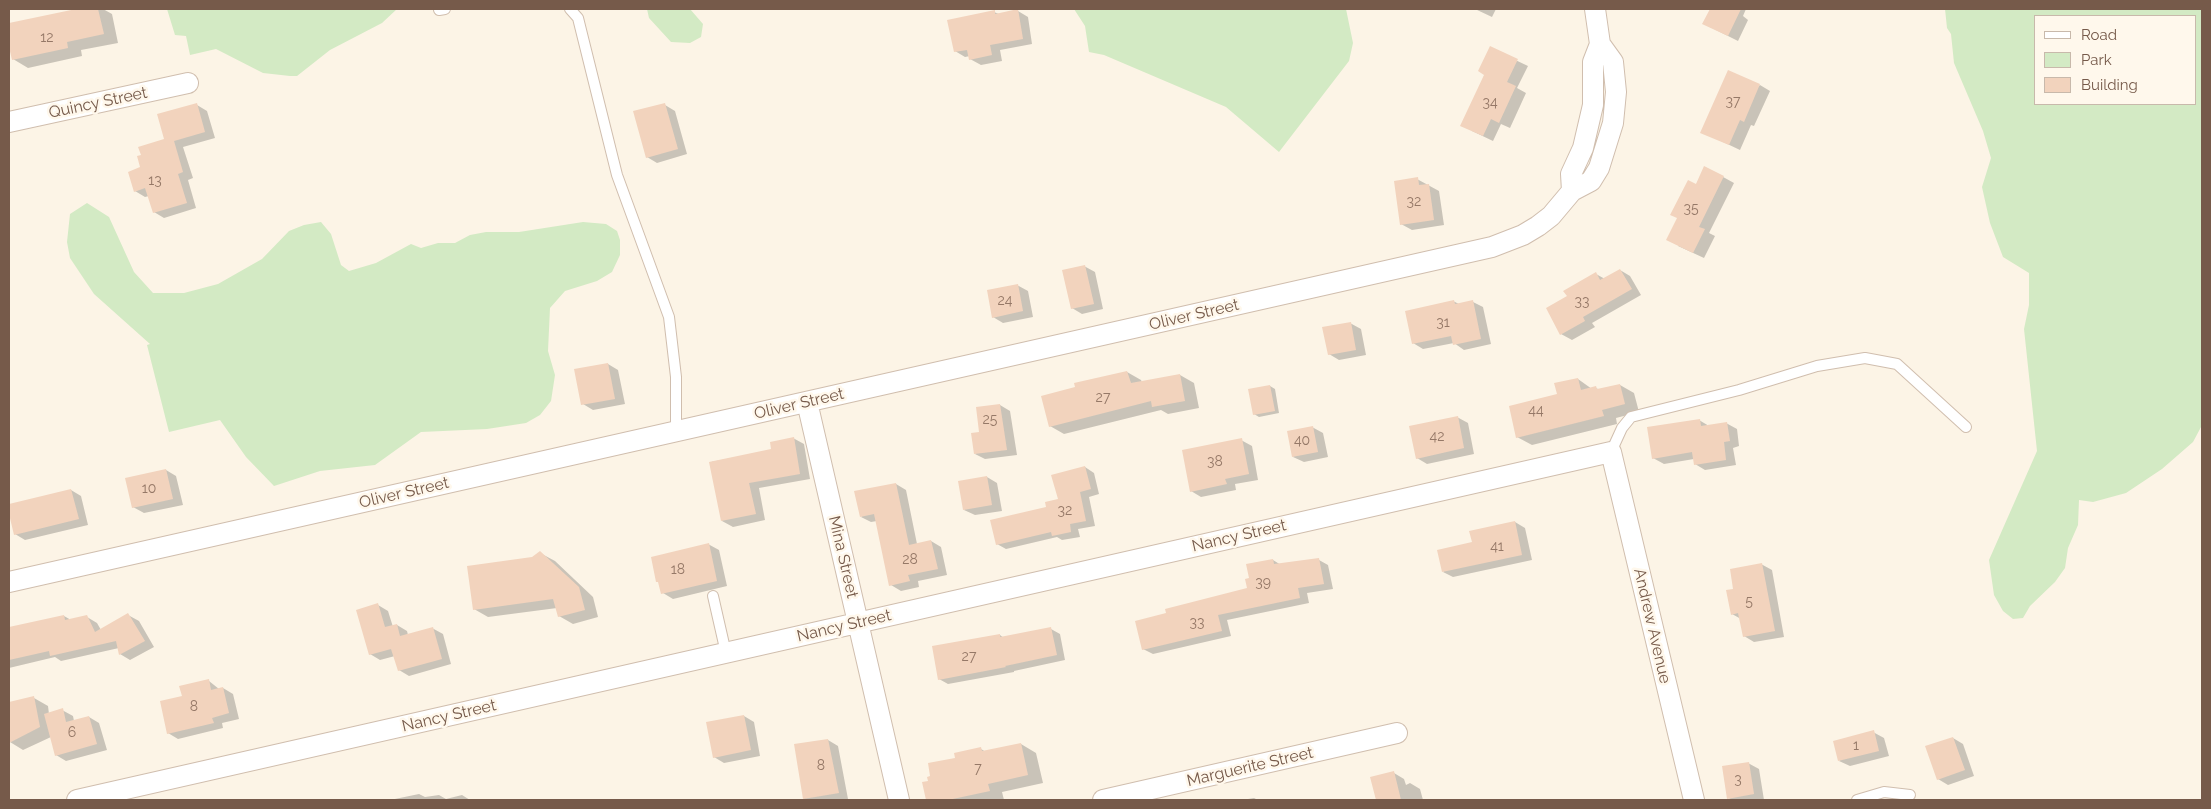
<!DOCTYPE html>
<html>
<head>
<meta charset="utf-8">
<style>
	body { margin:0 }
	#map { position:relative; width:2211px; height:809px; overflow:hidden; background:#fcf4e6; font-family:Raleway,sans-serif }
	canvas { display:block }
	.frame { position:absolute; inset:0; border:10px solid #765a4a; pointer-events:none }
	.legend { position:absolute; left:2034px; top:15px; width:162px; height:90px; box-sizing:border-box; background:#fff8ec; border:1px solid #c8b9ab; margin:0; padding:6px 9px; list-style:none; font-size:15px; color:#765a4a }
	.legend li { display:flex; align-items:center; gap:10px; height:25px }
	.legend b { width:25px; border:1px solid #c8b9ab }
</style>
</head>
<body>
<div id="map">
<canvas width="2211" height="809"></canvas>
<div class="frame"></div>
<ul class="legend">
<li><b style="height:6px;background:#fff"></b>Road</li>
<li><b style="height:14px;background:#d3eac4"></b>Park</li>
<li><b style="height:14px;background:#f2d3bd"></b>Building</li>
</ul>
</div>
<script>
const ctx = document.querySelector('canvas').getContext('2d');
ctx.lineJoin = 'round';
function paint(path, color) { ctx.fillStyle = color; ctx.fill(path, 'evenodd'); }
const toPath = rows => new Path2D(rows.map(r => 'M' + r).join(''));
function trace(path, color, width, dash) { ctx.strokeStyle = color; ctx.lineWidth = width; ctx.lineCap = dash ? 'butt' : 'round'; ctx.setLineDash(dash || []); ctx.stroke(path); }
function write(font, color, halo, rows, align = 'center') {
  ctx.font = font + ' Raleway,sans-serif'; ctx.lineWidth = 5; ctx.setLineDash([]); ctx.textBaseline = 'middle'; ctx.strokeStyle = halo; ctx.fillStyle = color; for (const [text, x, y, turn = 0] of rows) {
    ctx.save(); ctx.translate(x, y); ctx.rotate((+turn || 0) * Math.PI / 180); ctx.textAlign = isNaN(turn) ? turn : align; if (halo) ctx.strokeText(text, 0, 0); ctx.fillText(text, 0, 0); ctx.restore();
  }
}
paint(toPath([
	[167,9,397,9,382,23,330,50,297,76,290,76,263,73,216,49,190,55,186,36,175,35],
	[647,9,690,9,703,24,701,37,690,43,671,42,649,18],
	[1074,9,1346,9,1353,43,1349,61,1279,152,1226,107,1104,55,1089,52,1085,26],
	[1945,9,2202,9,2202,419,2201,427,2193,442,2162,469,2126,493,2093,502,2079,500,2078,525,2068,548,2065,568,2055,582,2030,606,2023,618,2013,619,2003,611,1994,595,1989,560,2037,451,2024,329,2029,305,2029,273,2003,257,1990,223,1982,187,1991,158,1983,131,1954,63,1951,34,1947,28],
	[2035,16,2195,16,2195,104,2035,104],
	[87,203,109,217,134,272,153,293,184,293,218,284,262,259,289,231,304,225,321,222,331,234,341,265,349,271,376,263,411,244,421,248,438,243,455,243,470,235,486,232,519,232,583,222,606,224,617,231,620,240,620,255,612,272,597,281,565,291,550,308,548,351,555,375,551,401,540,415,526,423,487,429,421,432,375,465,320,471,274,486,246,457,220,420,169,432,147,345,150,344,94,294,70,258,67,242,70,214]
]), '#d3eac4');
paint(toPath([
	[82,9,103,9,112,14,118,43,81,50,82,56,28,68,13,59,9,41,9,25],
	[1475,9,1496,9,1492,17],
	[1711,9,1746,9,1743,16,1748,20,1738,41,1704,24],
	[1018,11,1028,17,1032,44,1000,50,1002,61,981,65,970,59,970,56,965,57,955,51,994,12,999,14],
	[1490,48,1528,66,1517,88,1526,93,1510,128,1501,124,1493,141,1472,131],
	[1760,85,1770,91,1754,126,1751,125,1740,150,1702,132],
	[197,105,207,111,215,138,183,147,193,178,188,180,196,208,164,218,154,212,149,196,145,197,135,191,142,168],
	[665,105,675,111,687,154,657,163,647,157],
	[1705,167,1734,183,1709,233,1715,236,1704,258,1678,246,1696,185],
	[1417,179,1439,191,1444,225,1412,230,1401,224],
	[1084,266,1095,272,1103,309,1082,314,1072,308],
	[1620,270,1630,276,1641,295,1592,323,1595,327,1572,340,1561,334,1568,297,1596,274,1605,279],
	[1017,285,1028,291,1033,317,1003,323,993,317],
	[1453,301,1459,304,1473,302,1483,307,1491,344,1464,350,1454,343,1423,349,1413,343],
	[1350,323,1361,329,1366,355,1339,360,1329,354],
	[608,364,618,370,625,404,593,410,583,404],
	[1127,372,1141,380,1142,382,1180,375,1194,383,1199,408,1168,414,1161,410,1064,434,1050,426],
	[1578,379,1592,389,1596,388,1600,390,1620,385,1634,393,1639,412,1616,418,1617,424,1532,445,1517,437],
	[1270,386,1275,389,1279,413,1259,417,1254,414],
	[1000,405,1010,411,1017,455,985,459,975,454],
	[1457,417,1468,423,1474,454,1427,464,1417,458],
	[1699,420,1709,426,1726,423,1737,429,1739,446,1733,448,1736,465,1705,470,1695,464,1694,459,1664,464,1653,458],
	[1312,427,1323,433,1328,457,1304,462,1293,457],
	[793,438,804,444,810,479,759,488,765,520,733,527,722,521,711,462,772,450],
	[1241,440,1252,446,1258,480,1235,484,1236,490,1201,497,1191,491],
	[1085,467,1094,473,1099,494,1089,497,1095,526,1078,529,1080,537,1062,540,1057,537,1006,549,997,544,1059,500],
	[166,470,176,476,183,505,144,513,133,507],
	[987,477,997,483,1002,511,975,515,964,510],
	[896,484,906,490,917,544,931,541,941,547,947,575,918,581,919,587,901,591,891,585,877,521,871,522,861,517],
	[71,490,81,496,88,525,25,540,15,534,9,505],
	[1515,522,1525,528,1532,560,1453,577,1443,572,1473,543],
	[708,544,719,550,727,586,673,599,663,593],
	[540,553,555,561,593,597,598,617,573,624,559,616,557,608,488,617,474,609],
	[1273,560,1281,565,1319,560,1328,565,1333,589,1307,593,1309,603,1227,620,1231,636,1153,654,1143,649,1249,589,1251,579],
	[1761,564,1772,570,1784,637,1754,642,1744,636,1741,619,1732,614,1735,590],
	[378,605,388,611,393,627,397,625,407,631,408,635,432,628,443,634,451,664,409,676,399,670,395,656,380,660,370,654],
	[128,615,139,621,154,647,130,660,120,654,119,648,61,661,55,657,9,668,9,628,64,616,71,620,87,617,97,623,101,630],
	[1051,629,1060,634,1065,660,1014,671,1014,672,948,684,939,679,1000,635,1004,638],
	[209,681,219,689,223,688,233,694,239,719,222,723,223,728,178,739,168,733],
	[34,698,48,706,49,714,62,710,73,716,74,721,89,717,99,723,107,750,66,761,56,755,51,737,23,750,10,742,9,711],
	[744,716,754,722,760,756,724,763,714,757],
	[1873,732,1884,738,1889,756,1850,766,1839,761],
	[1953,738,1963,744,1974,776,1948,785,1938,779],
	[828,740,838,746,848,799,786,800,804,799,796,745],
	[1021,744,1036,753,1043,783,1002,792,1004,800,928,800,924,783,929,782,956,759,981,749,986,752],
	[1748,763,1759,769,1764,800,1733,800,1728,798],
	[1394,773,1404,779,1406,785,1410,783,1420,789,1423,800,1377,800,1372,778],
	[419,794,425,797,439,795,446,799,462,795,470,800,390,800],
	[1254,798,1258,800,1242,800]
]), '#0003');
paint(toPath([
	[76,9,98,9,104,34,67,42,68,48,12,60,9,47,9,23],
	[1018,9,1023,39,990,45,992,55,969,60,967,50,954,52,947,20,995,10,995,14],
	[1710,9,1741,9,1728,36,1702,24],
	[1490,46,1518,59,1507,82,1516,86,1499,123,1491,119,1483,136,1460,126,1484,75,1478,71],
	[1728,70,1760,84,1744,122,1740,120,1729,145,1700,133],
	[197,103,205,132,174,141,183,172,178,174,187,203,153,213,145,188,134,192,128,172,140,167,137,156,141,155,138,147,164,139,157,114],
	[665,103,678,149,646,158,633,111],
	[1704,166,1724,176,1699,227,1705,229,1693,253,1666,240,1677,218,1670,215,1688,180,1696,184],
	[1418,177,1419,185,1429,184,1434,220,1400,225,1394,181],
	[1085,265,1094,304,1071,309,1062,270],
	[1620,269,1632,289,1583,317,1585,321,1560,335,1546,308,1567,296,1563,291,1596,272,1600,280],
	[1018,284,1023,311,992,318,987,290],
	[1454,300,1455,304,1473,300,1481,339,1453,345,1451,336,1412,344,1405,311],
	[1351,322,1356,350,1328,355,1322,327],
	[608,363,615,399,581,405,574,369],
	[1127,371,1131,383,1180,374,1185,401,1152,407,1151,401,1049,427,1041,396,1075,387,1074,383],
	[1578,378,1581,390,1596,386,1597,389,1620,384,1625,404,1602,410,1604,416,1516,438,1509,406,1557,394,1554,383],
	[1270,385,1275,411,1253,415,1248,389],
	[1000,404,1007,450,974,454,971,433,979,432,976,407],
	[1458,416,1464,448,1416,459,1409,426],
	[1700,419,1701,426,1727,422,1730,441,1724,442,1726,460,1694,465,1692,452,1652,459,1647,427],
	[1313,426,1318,452,1292,457,1287,431],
	[794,437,800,474,749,483,756,514,721,521,709,462,771,449,770,442],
	[1242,438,1249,474,1225,479,1227,484,1190,492,1182,450],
	[1085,466,1091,489,1080,492,1086,521,1070,524,1071,532,1052,536,1051,532,996,545,990,520,1046,507,1045,502,1058,499,1051,475],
	[166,469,173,499,132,508,125,478],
	[987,476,992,505,963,510,958,481],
	[896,483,909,545,931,540,938,569,908,575,910,581,889,586,874,514,860,517,854,491],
	[71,489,79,519,14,535,9,514,9,504],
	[1515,521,1522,555,1442,572,1437,550,1472,542,1469,531],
	[709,543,717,581,661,594,658,582,656,582,651,557],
	[540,551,579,587,585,610,558,617,553,599,473,610,467,566,532,557],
	[1319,558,1324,584,1298,588,1300,598,1218,615,1222,631,1142,650,1135,621,1166,613,1165,609,1247,588,1245,579,1249,578,1246,564,1273,559,1274,564],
	[1762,563,1775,631,1743,637,1738,613,1731,615,1726,590,1733,589,1730,569],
	[378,603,385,627,397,624,400,636,433,627,442,659,398,671,391,649,369,655,356,610],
	[128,613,145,641,119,655,116,641,50,656,49,651,9,660,9,627,64,615,65,620,87,615,95,632],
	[1051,627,1057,655,1005,666,1006,667,938,680,932,646,1000,634,1000,637],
	[209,679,211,690,223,687,229,713,212,718,214,723,167,734,160,701,182,696,179,686],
	[34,696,40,727,9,743,9,702],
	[63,708,66,722,89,716,97,744,55,756,44,714],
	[744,715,751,750,713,758,706,722],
	[1874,730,1879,751,1838,761,1833,741],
	[1953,737,1965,770,1937,780,1925,746],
	[828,739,839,793,803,799,794,744],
	[1021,743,1028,775,988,784,990,791,948,800,926,800,922,782,928,781,927,777,930,776,928,763,955,758,954,753,981,747,982,751],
	[1749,762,1754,794,1727,799,1722,766],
	[1394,771,1401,800,1376,800,1370,777]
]), '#f2d3bd');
const lane = toPath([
	[570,9,578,18,617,175,669,317,676,377,676,432],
	[439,10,445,9],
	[1611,452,1622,428,1631,417,1739,390,1817,366,1865,358,1897,364,1966,427],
	[713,596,726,653],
	[1857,800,1884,792,1910,795]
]);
const street = toPath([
	[9,122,188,83],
	[1572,191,1571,174,1583,148,1593,105,1593,62,1600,44,1595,9],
	[807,402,899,800],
	[9,582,1492,247,1523,235,1538,226,1551,216,1572,191,1591,181,1599,168,1613,123,1616,92,1613,62,1600,44],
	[77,800,1611,452,1694,800],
	[1103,800,1397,733]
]);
trace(lane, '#d0beae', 12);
trace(street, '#d0beae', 22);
trace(lane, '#fff', 10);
trace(street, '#fff', 20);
write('14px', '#957867', null, [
	["12",47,38],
	["37",1733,102],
	["34",1490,103],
	["13",155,181],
	["32",1414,202],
	["35",1691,209],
	["24",1005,301],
	["33",1582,302],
	["31",1443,323],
	["27",1103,398],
	["44",1536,411],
	["25",990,420],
	["42",1437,437],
	["40",1302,441],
	["38",1215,462],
	["10",149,489],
	["32",1065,511],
	["41",1497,547],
	["28",910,560],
	["18",678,570],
	["39",1263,583],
	["5",1749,602],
	["33",1197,623],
	["27",969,657],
	["8",194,707],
	["6",72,733],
	["1",1856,746],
	["8",821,766],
	["7",978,769],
	["3",1738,780]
]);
write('16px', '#765a4a', '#fff8ec', [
	["Quincy Street",98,103,-12],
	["Oliver Street",1194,315,-13],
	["Oliver Street",799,404,-13],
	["Oliver Street",404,493,-13],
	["Nancy Street",1239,536,-13],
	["Mina Street",843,557,77],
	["Nancy Street",844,626,-13],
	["Andrew Avenue",1652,626,77],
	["Nancy Street",449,716,-13],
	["Marguerite Street",1250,767,-13]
]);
</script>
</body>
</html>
